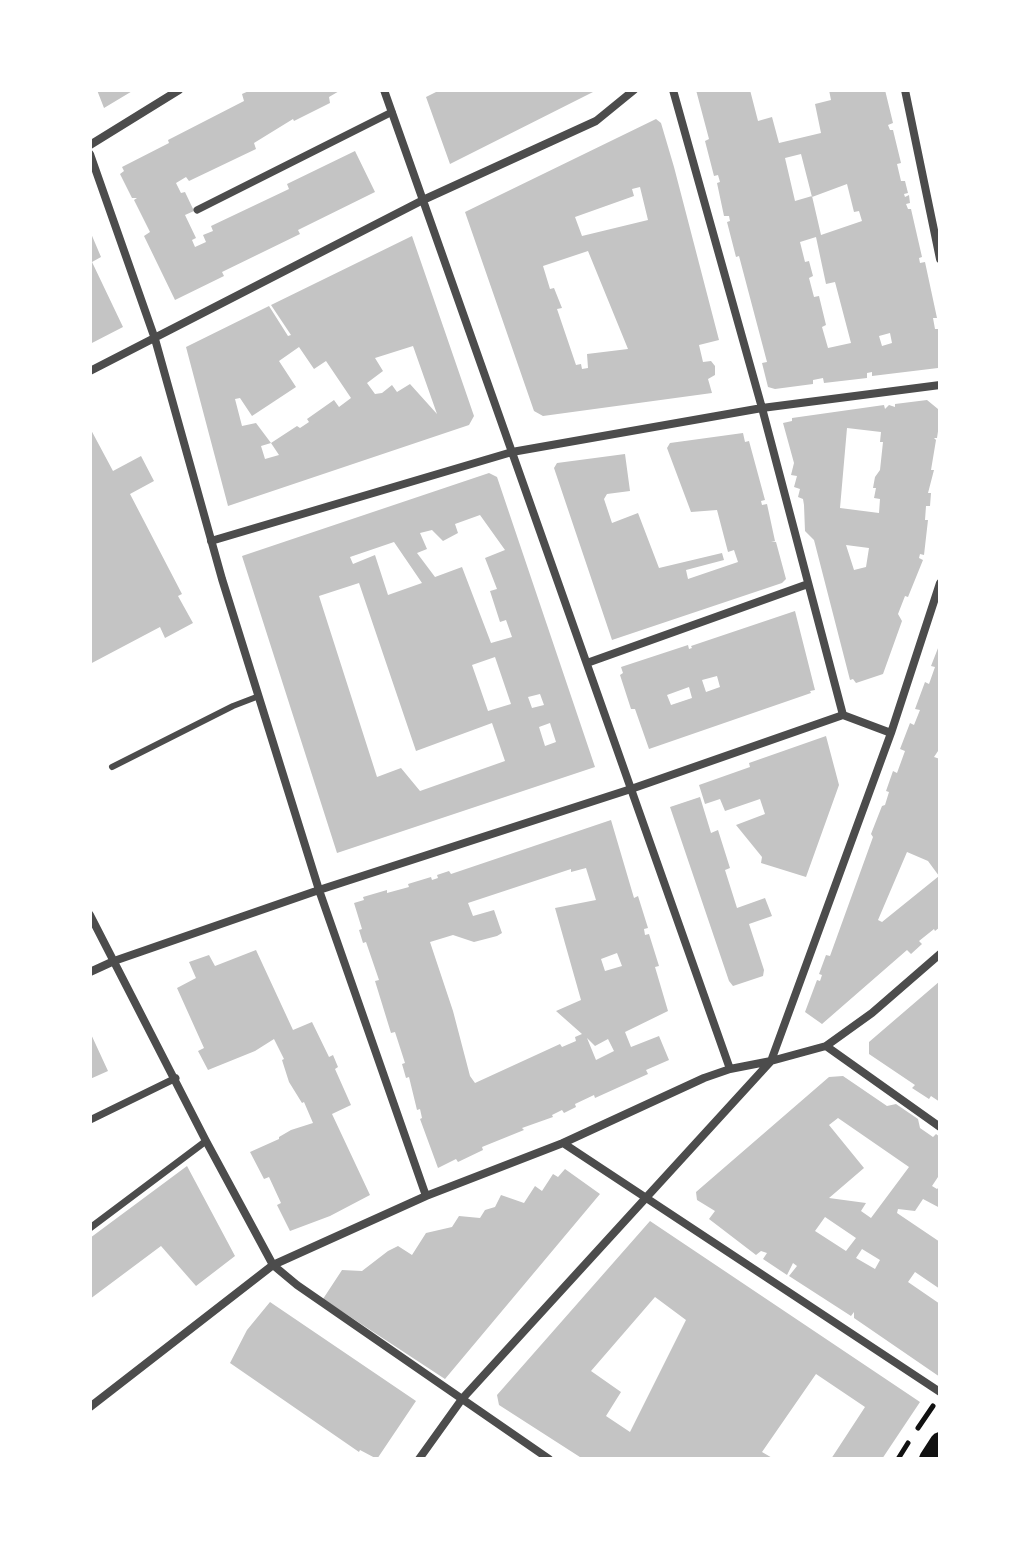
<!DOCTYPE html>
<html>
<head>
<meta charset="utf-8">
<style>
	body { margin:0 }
	#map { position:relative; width:1030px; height:1549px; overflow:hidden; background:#fff; font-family:"Exo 2",sans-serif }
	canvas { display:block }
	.frame { position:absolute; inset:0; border:92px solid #fff; pointer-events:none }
</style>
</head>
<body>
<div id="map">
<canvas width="1030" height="1549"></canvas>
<div class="frame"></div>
</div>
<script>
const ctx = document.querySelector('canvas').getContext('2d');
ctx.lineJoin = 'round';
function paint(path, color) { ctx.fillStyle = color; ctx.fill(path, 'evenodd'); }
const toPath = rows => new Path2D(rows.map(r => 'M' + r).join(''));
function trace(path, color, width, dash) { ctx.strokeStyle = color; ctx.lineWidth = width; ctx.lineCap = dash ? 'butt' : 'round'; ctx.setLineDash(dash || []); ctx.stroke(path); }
paint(toPath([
	[97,90,134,90,104,108],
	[251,90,341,90,329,97,330,103,294,121,293,119,254,143,256,149,189,181,186,177,176,183,181,193,185,192,194,211,185,215,196,238,192,240,195,247,206,242,203,235,213,231,211,226,289,189,287,184,355,151,375,192,298,230,300,234,222,272,224,276,175,300,144,236,150,232,134,200,137,198,132,198,120,174,124,171,122,167,169,143,168,140,244,101,242,94],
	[440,90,597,90,450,164,426,97],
	[696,90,750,90,758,121,772,117,779,143,821,133,815,104,831,100,829,90,885,90,893,123,888,125,890,130,893,130,901,163,897,164,901,181,905,181,908,193,904,194,905,197,909,195,910,203,906,204,908,209,911,209,922,257,919,258,920,263,925,262,937,318,933,318,935,329,939,329,940,333,938,368,872,376,872,372,867,373,867,378,824,383,823,378,813,380,813,384,775,389,768,387,762,363,767,362,739,256,736,257,727,222,730,221,729,216,724,216,717,183,720,182,718,175,714,176,705,141,709,139],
	[801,154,812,197,847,184,854,212,859,211,862,221,821,235,812,196,795,201,785,158],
	[816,237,826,284,835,282,851,343,828,348,822,327,826,325,819,296,814,297,809,278,813,276,809,261,805,262,800,242],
	[890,333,892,343,882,346,879,336],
	[656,119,661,123,674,167,719,340,699,345,703,362,711,361,715,366,715,375,708,379,712,393,543,416,534,411,465,212],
	[640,187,648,220,582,236,575,217,634,196,632,189],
	[588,251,628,349,587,354,588,368,582,369,581,364,576,365,557,309,562,308,554,288,550,289,543,266],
	[90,231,101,257,92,262,123,327,90,344],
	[412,236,474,416,469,425,228,506,186,347,269,306,288,336,291,335,271,305],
	[413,346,437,414,410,384,397,392,392,385,382,393,375,394,367,383,383,371,375,358],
	[299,347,314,369,326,361,351,398,339,407,334,400,307,419,309,422,300,428,297,426,271,443,256,423,242,426,235,399,240,398,252,416,296,387,279,361],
	[271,443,279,455,265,459,261,446],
	[927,400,938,409,940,418,937,438,934,438,936,440,931,470,934,470,928,493,931,493,930,506,926,506,925,520,928,520,924,555,920,554,919,558,923,560,908,597,905,596,898,614,902,621,883,674,856,683,853,679,850,680,814,540,805,531,804,505,803,499,798,497,800,489,794,487,797,476,791,475,794,463,783,423,792,421,792,418,884,405,885,409,889,405,895,407,895,404],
	[847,428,881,432,880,442,883,442,880,470,875,477,873,488,876,488,874,498,880,499,879,513,840,508],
	[846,545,869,548,866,567,854,570],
	[90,428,113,471,141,456,154,481,130,494,182,594,178,596,193,623,165,638,160,627,90,664],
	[743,433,745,442,749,441,765,500,761,501,762,505,767,504,775,541,771,541,776,542,786,579,782,583,612,640,554,468,557,463,625,454,630,491,607,494,604,499,612,523,638,513,659,568,722,553,724,560,686,570,688,579,738,562,734,550,728,552,717,510,691,512,667,448,670,443],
	[489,473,497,477,595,767,337,853,242,556],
	[480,515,505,550,485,558,497,589,490,591,500,622,506,620,512,637,491,643,462,567,435,577,417,553,427,549,420,533,432,530,443,541,458,533,455,524],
	[394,542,422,583,388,595,375,555,353,564,350,557],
	[359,583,416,751,492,723,505,761,420,791,401,768,377,777,319,596],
	[495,657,511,704,488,711,472,665],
	[540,694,544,705,532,708,528,697],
	[550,723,556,742,545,746,539,727],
	[795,611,815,690,810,691,811,693,649,749,635,709,631,709,620,675,623,673,621,667,688,645,689,649,692,648,691,646],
	[717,676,720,687,706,692,702,680],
	[689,687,692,698,671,705,667,695],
	[940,643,940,748,934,757,940,759,940,927,935,931,934,929,919,941,922,944,911,954,907,950,822,1024,805,1012,817,980,820,981,822,975,819,974,826,955,830,956,873,837,871,834,882,806,885,805,889,792,886,791,893,771,897,773,905,751,900,749,910,723,914,725,920,710,915,709,925,682,929,684,935,667,931,666],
	[907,852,928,861,939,876,882,922,878,920],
	[826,736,839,785,806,877,761,863,762,857,736,825,765,814,760,799,725,811,720,799,705,804,699,785,750,767,749,763],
	[700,797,711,833,718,830,730,868,725,870,737,908,765,898,772,916,749,924,764,970,763,976,733,986,729,981,670,807],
	[611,820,634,898,638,896,648,928,644,929,645,935,649,934,659,966,655,967,668,1011,625,1032,631,1047,659,1036,669,1060,646,1070,648,1074,595,1098,594,1095,575,1104,576,1107,564,1113,562,1110,552,1115,553,1117,522,1128,524,1130,482,1147,483,1150,458,1162,456,1159,438,1168,420,1119,422,1118,420,1109,417,1110,409,1077,406,1078,402,1064,405,1063,395,1032,391,1033,375,981,379,980,366,942,363,943,359,930,362,929,354,903,364,900,363,897,387,890,387,893,409,887,408,884,431,877,432,880,438,878,437,875,449,871,451,874],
	[586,868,596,900,555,908,581,1000,556,1011,582,1034,575,1037,576,1041,562,1047,560,1044,475,1083,470,1076,453,1011,430,942,453,935,474,942,497,936,502,933,494,910,473,916,468,903,571,869,571,872],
	[617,953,622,966,605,971,601,959],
	[587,1038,595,1046,608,1039,614,1051,596,1060],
	[256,950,293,1030,312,1022,329,1057,333,1055,338,1067,335,1069,351,1105,332,1114,370,1195,330,1216,290,1231,277,1205,281,1203,269,1177,264,1179,250,1152,279,1139,279,1137,291,1130,313,1123,304,1102,302,1103,289,1082,282,1060,284,1059,274,1039,255,1051,208,1070,198,1051,204,1048,177,988,196,978,189,962,209,955,215,966],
	[940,981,940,1102,931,1096,929,1099,912,1088,915,1085,869,1054,869,1042],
	[90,1032,108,1071,90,1079],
	[843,1076,887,1106,896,1104,918,1119,920,1128,933,1137,936,1134,940,1137,940,1174,932,1186,937,1189,940,1186,940,1208,923,1199,915,1211,898,1209,897,1213,940,1242,940,1289,915,1272,908,1282,940,1304,940,1377,854,1318,854,1312,851,1316,789,1276,797,1266,793,1263,787,1275,763,1259,767,1253,761,1251,756,1255,709,1219,715,1211,697,1200,696,1192,829,1077],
	[838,1118,909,1167,871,1218,861,1211,866,1203,829,1198,864,1168,829,1125],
	[825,1217,856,1238,846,1251,815,1231],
	[862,1249,880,1260,875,1269,856,1258],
	[187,1166,235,1256,196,1286,161,1246,90,1299,90,1238],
	[565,1169,600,1194,445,1379,323,1299,342,1270,362,1271,388,1251,398,1246,412,1255,426,1233,452,1227,459,1216,480,1218,485,1210,495,1207,501,1195,524,1203,535,1186,542,1191,553,1174,558,1177],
	[650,1221,920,1402,882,1459,831,1459,865,1407,816,1374,762,1452,774,1459,583,1459,499,1405,497,1395],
	[655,1297,686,1320,630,1432,606,1416,621,1392,591,1371],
	[270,1302,416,1401,377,1459,360,1450,359,1452,230,1363,247,1330]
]), '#c4c4c4');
trace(toPath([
	[918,1428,933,1406],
	[898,1459,908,1443]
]), '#111', 5);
trace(toPath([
	[112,767,233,706,259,696]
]), '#4c4c4c', 6);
trace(toPath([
	[197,210,392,112],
	[90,1120,176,1078],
	[90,1228,206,1141]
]), '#4c4c4c', 7);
trace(toPath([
	[384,90,730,1069],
	[673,90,762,408,843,715],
	[905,90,940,259],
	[90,145,179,90],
	[90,154,155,339,222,579,319,890,426,1196],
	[90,371,423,200,596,121,634,90],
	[211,541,512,452,762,408,940,385],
	[587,663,808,584],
	[90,915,206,1141,273,1265,297,1285,549,1459],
	[90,972,114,961,319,890,631,789,843,715,891,733],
	[826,1046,940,1127],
	[563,1143,940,1392],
	[90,1407,273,1265,426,1196,563,1143,704,1078,730,1069,771,1061,826,1046,872,1013,940,954],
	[419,1459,462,1399,771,1061,891,733,940,583]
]), '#4c4c4c', 8);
trace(toPath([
	[929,1459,940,1442]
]), '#111', 20);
</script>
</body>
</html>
